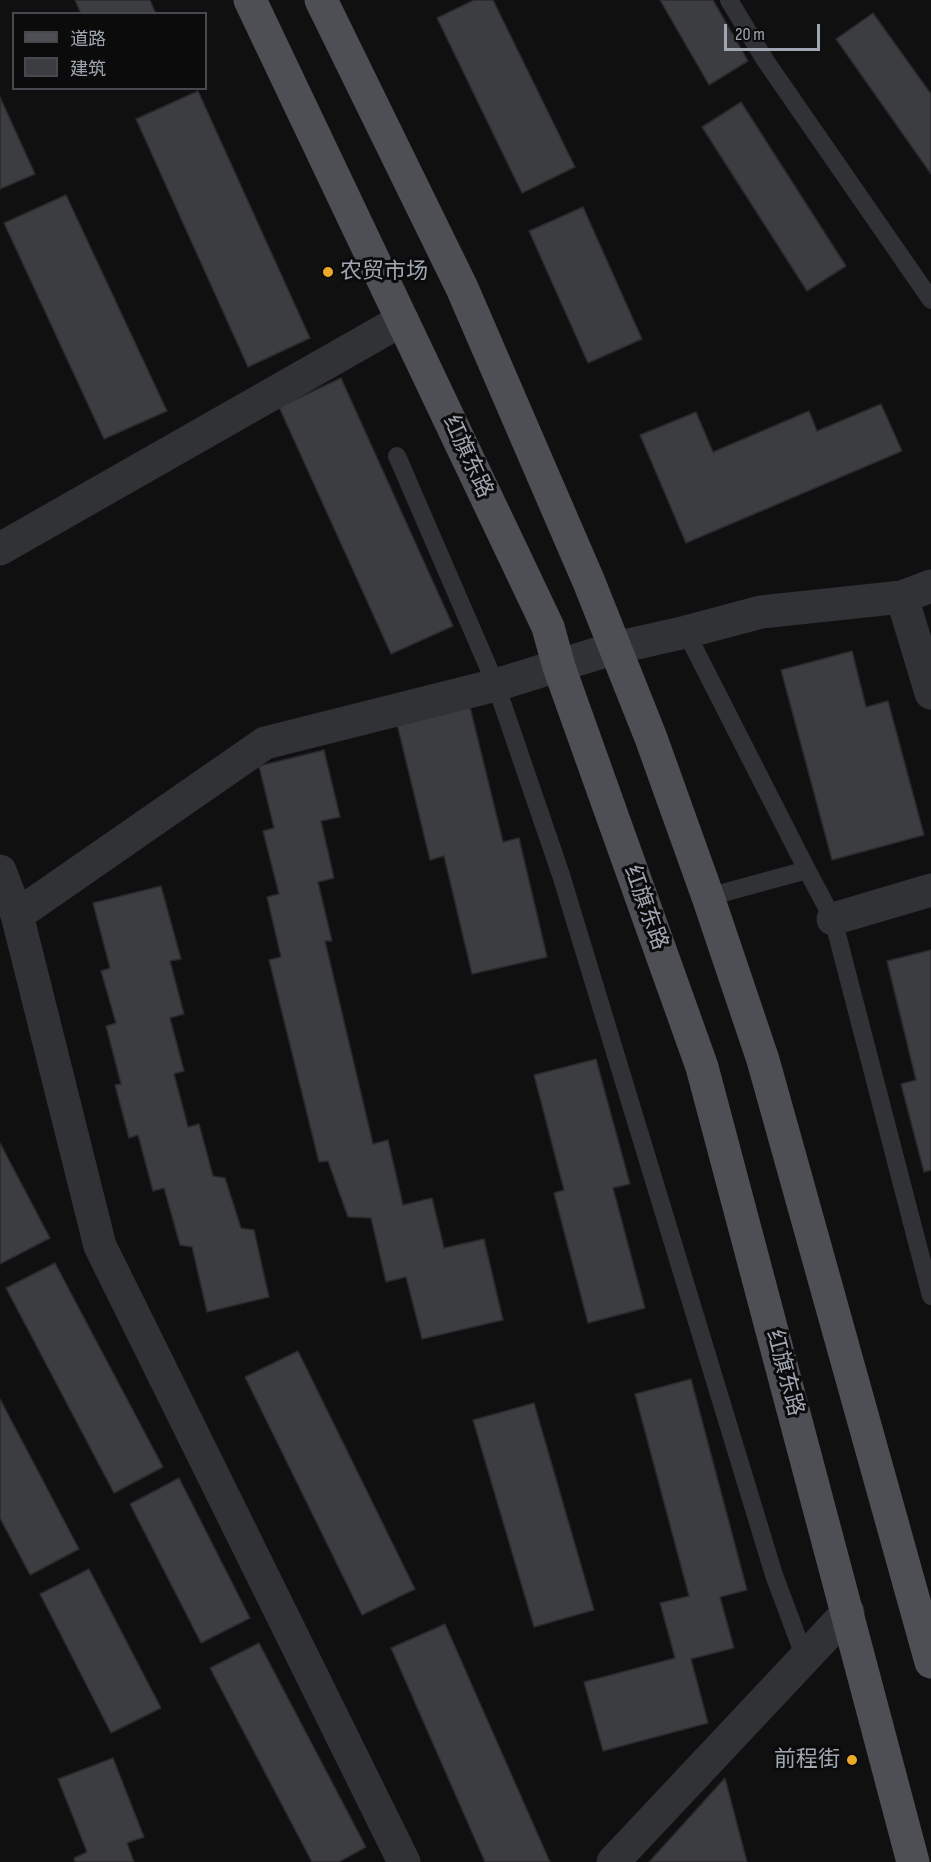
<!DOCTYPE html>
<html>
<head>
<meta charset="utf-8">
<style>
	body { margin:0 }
	#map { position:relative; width:931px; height:1862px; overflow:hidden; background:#101011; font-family:"Sofia Sans Condensed","Noto Sans SC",sans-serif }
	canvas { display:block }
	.legend { position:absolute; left:12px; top:12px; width:195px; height:78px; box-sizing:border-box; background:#0b0b0c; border:2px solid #47494e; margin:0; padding:8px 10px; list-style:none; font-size:18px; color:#a1a7b2 }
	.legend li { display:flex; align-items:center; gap:12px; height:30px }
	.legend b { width:30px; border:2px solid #47494e }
	.scale { position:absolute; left:724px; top:24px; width:96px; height:27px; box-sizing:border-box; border:3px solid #a1a7b2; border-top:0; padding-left:8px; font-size:18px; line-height:21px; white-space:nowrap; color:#a1a7b2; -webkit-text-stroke:4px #0b0b0c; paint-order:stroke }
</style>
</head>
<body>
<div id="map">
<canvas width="931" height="1862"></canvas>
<ul class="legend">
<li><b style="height:8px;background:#4d4f55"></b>道路</li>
<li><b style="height:16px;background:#3c3d41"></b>建筑</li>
</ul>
<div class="scale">20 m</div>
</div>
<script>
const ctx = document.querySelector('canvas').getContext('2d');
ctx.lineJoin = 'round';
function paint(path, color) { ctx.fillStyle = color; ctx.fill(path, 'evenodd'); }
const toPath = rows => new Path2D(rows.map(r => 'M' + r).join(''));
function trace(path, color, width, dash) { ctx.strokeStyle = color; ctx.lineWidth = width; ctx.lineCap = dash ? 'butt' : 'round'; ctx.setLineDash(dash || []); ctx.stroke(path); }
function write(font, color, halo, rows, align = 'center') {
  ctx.font = font + ' "Sofia Sans Condensed","Noto Sans SC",sans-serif'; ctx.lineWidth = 6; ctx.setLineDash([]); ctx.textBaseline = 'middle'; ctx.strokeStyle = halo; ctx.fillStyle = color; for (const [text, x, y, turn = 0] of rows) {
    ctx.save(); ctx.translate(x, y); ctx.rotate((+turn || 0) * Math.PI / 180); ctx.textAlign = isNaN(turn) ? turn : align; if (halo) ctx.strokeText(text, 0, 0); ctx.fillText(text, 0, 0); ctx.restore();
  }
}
const building = toPath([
	[75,0,150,0,156,14,81,14,75,0],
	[474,0,493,0,575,167,522,193,437,18,474,0],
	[660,0,713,0,748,61,709,85,660,0],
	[873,13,931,94,931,174,836,39,873,13],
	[198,91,310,338,248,367,136,119,198,91],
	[0,97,35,174,0,189,0,97],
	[741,102,846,266,807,291,702,127,741,102],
	[66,195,167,411,104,439,4,223,66,195],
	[583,207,642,339,588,363,529,231,583,207],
	[341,378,453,626,391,654,279,407,341,378],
	[881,404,902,451,686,543,640,435,696,412,713,452,809,411,817,431,881,404],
	[852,651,866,707,888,701,924,835,832,860,781,670,852,651],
	[470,707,503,842,519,838,547,957,472,974,444,856,430,860,397,724,470,707],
	[324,750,340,817,321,821,334,878,318,882,332,941,325,941,373,1144,388,1140,403,1205,432,1198,444,1248,484,1239,503,1320,422,1339,406,1277,386,1282,371,1218,348,1217,328,1161,319,1162,269,960,281,957,267,897,279,894,263,831,274,828,259,766,324,750],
	[161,886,181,959,170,961,184,1014,170,1018,184,1071,174,1074,188,1127,199,1124,213,1176,225,1178,241,1228,254,1230,269,1297,207,1312,192,1247,180,1245,164,1188,153,1191,138,1135,129,1138,115,1085,121,1084,106,1026,116,1023,101,971,110,968,93,903,161,886],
	[931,950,931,1170,924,1172,901,1084,916,1080,887,961,931,950],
	[596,1059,630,1184,613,1188,645,1308,588,1323,554,1193,564,1190,534,1075,596,1059],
	[0,1143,50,1238,0,1264,0,1143],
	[55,1263,163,1467,114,1493,6,1288,55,1263],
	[298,1351,415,1589,362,1615,245,1377,298,1351],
	[691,1379,747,1590,720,1597,734,1648,691,1659,708,1723,603,1751,584,1682,675,1658,660,1603,689,1596,635,1394,691,1379],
	[0,1399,79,1549,30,1575,0,1518,0,1399],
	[534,1403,594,1610,534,1627,473,1420,534,1403],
	[179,1478,250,1618,201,1643,130,1504,179,1478],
	[89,1569,161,1708,111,1733,40,1594,89,1569],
	[445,1624,550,1862,485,1862,391,1648,445,1624],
	[259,1643,366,1847,339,1862,312,1862,210,1668,259,1643],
	[113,1758,144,1837,127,1843,134,1862,75,1862,74,1858,87,1852,58,1779,113,1758],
	[725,1778,747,1862,649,1862,725,1778]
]);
paint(building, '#3c3d41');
trace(building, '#2a2a2d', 1.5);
trace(toPath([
	[729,0,765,60,931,300],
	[397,456,496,685,561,875,774,1575,805,1658],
	[686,632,807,870,708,897],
	[807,870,833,919,931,1296]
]), '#313236', 18);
trace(toPath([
	[0,549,402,320],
	[902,597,931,693],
	[0,871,17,915,100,1246,404,1862],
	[17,915,265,743,496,685,615,648,686,632,761,612,902,597,931,586],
	[833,919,931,890],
	[613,1862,848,1612]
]), '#313236', 33);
trace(toPath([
	[250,0,548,627,559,667,702,1067,913,1862],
	[321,0,462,288,589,582,651,738,708,897,763,1060,931,1662]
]), '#4d4f55', 33);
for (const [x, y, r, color] of [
	[328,272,6,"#eda92c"],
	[852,1760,6,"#eda92c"]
]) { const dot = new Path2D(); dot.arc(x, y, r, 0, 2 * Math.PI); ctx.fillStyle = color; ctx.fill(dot); trace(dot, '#0b0b0c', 2); }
write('22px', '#a1a7b2', '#0b0b0c', [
	["农贸市场",340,272],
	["前程街",840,1760,"right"]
], 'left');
write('22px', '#a1a7b2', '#0b0b0c', [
	["红旗东路",467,457,65],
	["红旗东路",645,908,70],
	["红旗东路",784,1373,75]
]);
</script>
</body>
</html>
